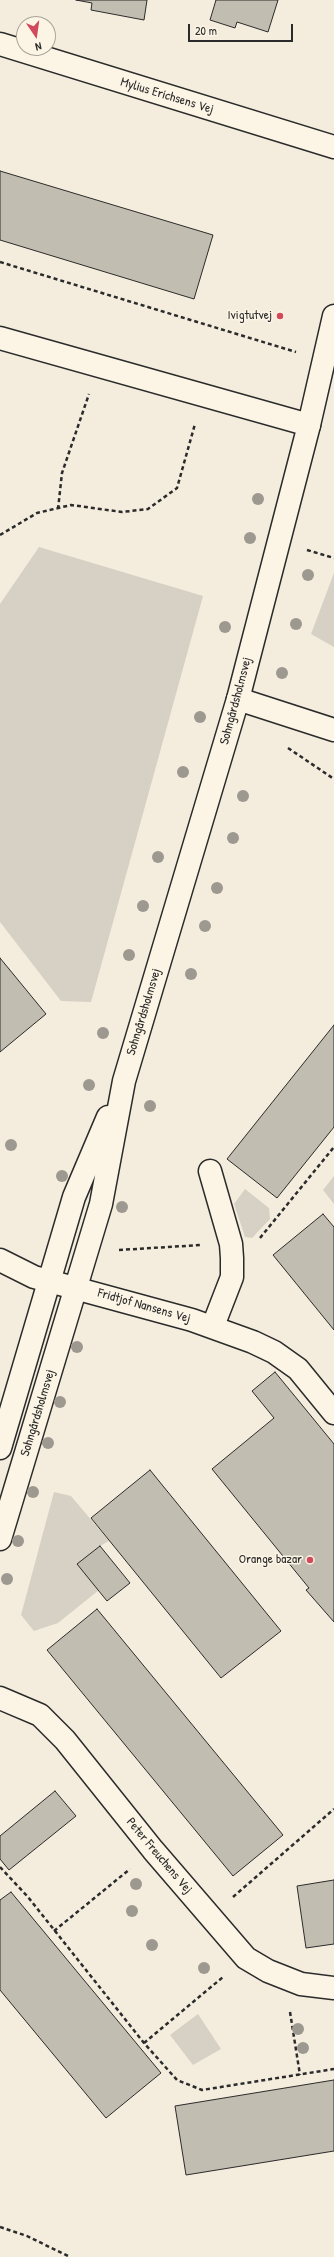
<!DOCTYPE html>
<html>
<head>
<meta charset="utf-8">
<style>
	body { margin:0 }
	#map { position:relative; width:334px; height:2257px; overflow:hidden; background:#f4edde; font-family:"Patrick Hand",sans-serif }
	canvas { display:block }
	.north { position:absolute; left:16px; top:16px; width:40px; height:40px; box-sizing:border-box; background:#fcf5e5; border:1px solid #a8a49b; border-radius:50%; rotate:167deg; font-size:11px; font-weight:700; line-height:16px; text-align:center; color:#2b2b2b }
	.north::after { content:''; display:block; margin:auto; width:14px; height:18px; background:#d1495b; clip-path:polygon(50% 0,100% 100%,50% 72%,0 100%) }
	.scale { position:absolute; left:188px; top:24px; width:105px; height:18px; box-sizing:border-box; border:2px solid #2b2b2b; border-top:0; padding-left:5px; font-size:12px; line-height:14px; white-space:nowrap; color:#2b2b2b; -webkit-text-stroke:3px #fcf5e5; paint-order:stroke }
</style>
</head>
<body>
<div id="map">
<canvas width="334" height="2257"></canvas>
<div class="north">N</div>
<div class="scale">20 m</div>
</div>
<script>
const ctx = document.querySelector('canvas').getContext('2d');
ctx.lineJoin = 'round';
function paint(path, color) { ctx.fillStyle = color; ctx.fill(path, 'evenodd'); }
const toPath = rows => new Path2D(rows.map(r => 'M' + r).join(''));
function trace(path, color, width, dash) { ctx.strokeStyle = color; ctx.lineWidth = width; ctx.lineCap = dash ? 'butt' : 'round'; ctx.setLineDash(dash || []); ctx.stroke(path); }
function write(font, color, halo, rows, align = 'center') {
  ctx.font = font + ' "Patrick Hand",sans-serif'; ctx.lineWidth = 3; ctx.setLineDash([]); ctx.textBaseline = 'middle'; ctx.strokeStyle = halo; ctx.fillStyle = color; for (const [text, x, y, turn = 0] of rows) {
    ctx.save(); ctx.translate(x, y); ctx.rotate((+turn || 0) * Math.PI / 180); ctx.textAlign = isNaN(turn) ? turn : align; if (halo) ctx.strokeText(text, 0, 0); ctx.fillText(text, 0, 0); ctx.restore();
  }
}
paint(toPath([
	[39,547,203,596,91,1002,61,1001,0,922,0,604],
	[334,573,334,647,311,634],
	[334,1176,334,1204,323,1190],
	[245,1189,269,1208,270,1219,252,1238,245,1237,234,1204],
	[54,1492,71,1496,109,1541,100,1546,99,1590,58,1623,34,1631,21,1615],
	[198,2014,221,2049,193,2065,170,2035]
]), '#d6d1c4');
const building = toPath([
	[76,0,147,0,144,20,91,10,92,3,76,0],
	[216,0,278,0,268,32,237,22,235,28,210,20,216,0],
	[0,171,213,235,194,299,0,240,0,171],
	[0,958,46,1014,0,1052,0,958],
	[334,1025,334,1127,277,1198,227,1159,334,1025],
	[323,1214,334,1227,334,1330,273,1255,323,1214],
	[275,1372,334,1444,334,1622,306,1590,309,1588,212,1469,274,1418,252,1391,275,1372],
	[150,1470,281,1631,221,1678,91,1518,150,1470],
	[100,1546,130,1583,107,1601,77,1564,100,1546],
	[97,1609,283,1835,233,1876,47,1650,97,1609],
	[55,1791,76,1816,9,1870,0,1859,0,1836,55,1791],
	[334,1880,334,1944,306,1948,297,1886,334,1880],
	[11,1892,161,2073,106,2118,0,1990,0,1900,11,1892],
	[334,2080,334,2151,186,2175,175,2106,334,2080]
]);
paint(building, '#c2bdb1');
trace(building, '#2b2b2b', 1);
const street = toPath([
	[0,338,309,425],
	[238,699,334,730],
	[210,1171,231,1244,232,1258,232,1277,213,1326],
	[0,1260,34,1277,192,1320,253,1342,274,1352,298,1369,334,1413],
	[0,1698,40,1715,65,1740,153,1850,246,1958,268,1971,301,1984,334,1988]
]);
const secondary = toPath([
	[0,44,334,147],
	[0,1448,74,1197,108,1117],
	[0,1539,101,1204,124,1081,238,699,309,425,334,316]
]);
trace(street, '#2b2b2b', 25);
trace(secondary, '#2b2b2b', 25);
trace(toPath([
	[0,262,296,352],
	[58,509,62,473,89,394],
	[0,535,37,513,71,505,122,512,148,509,177,488,195,424],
	[307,550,334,558],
	[288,748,334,779],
	[260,1238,334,1147],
	[119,1250,201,1245],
	[0,1867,28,1897,144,2043,177,2080,202,2090,334,2069],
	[233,1897,334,1809],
	[54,1931,130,1869],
	[290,2012,300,2075],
	[144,2043,223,1977],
	[0,2227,27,2236,70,2257]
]), '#2b2b2b', 2.5, [4, 3]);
trace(street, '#fcf5e5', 22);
trace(secondary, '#fcf5e5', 22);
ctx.fillStyle = '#9d9990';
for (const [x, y] of [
	[258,499],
	[250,538],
	[308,575],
	[296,624],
	[225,627],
	[282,673],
	[200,717],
	[183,772],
	[243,796],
	[233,838],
	[158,857],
	[217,888],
	[143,906],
	[205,926],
	[129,955],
	[191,974],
	[103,1033],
	[89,1085],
	[150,1106],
	[11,1145],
	[62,1176],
	[122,1207],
	[77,1347],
	[60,1402],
	[48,1443],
	[33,1492],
	[18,1541],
	[7,1579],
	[136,1884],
	[132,1911],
	[152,1945],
	[204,1968],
	[298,2029],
	[303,2048]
]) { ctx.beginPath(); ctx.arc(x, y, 6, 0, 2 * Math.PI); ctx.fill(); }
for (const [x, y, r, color] of [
	[280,316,4,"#d1495b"],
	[310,1560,4,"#d1495b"]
]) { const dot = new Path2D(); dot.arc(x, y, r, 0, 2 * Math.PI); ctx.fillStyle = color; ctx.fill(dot); trace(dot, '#fcf5e5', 1.5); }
write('13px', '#2b2b2b', '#fcf5e5', [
	["Mylius Erichsens Vej",167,96,17],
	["Sohngårdsholmsvej",236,701,-75],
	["Sohngårdsholmsvej",144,1012,-73],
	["Fridtjof Nansens Vej",144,1306,16],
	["Sohngårdsholmsvej",38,1413,-73],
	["Peter Freuchens Vej",159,1856,50]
]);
write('13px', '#2b2b2b', '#fcf5e5', [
	["Ivigtutvej",272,316],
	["Orange bazar",302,1560]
], 'right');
</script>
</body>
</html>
